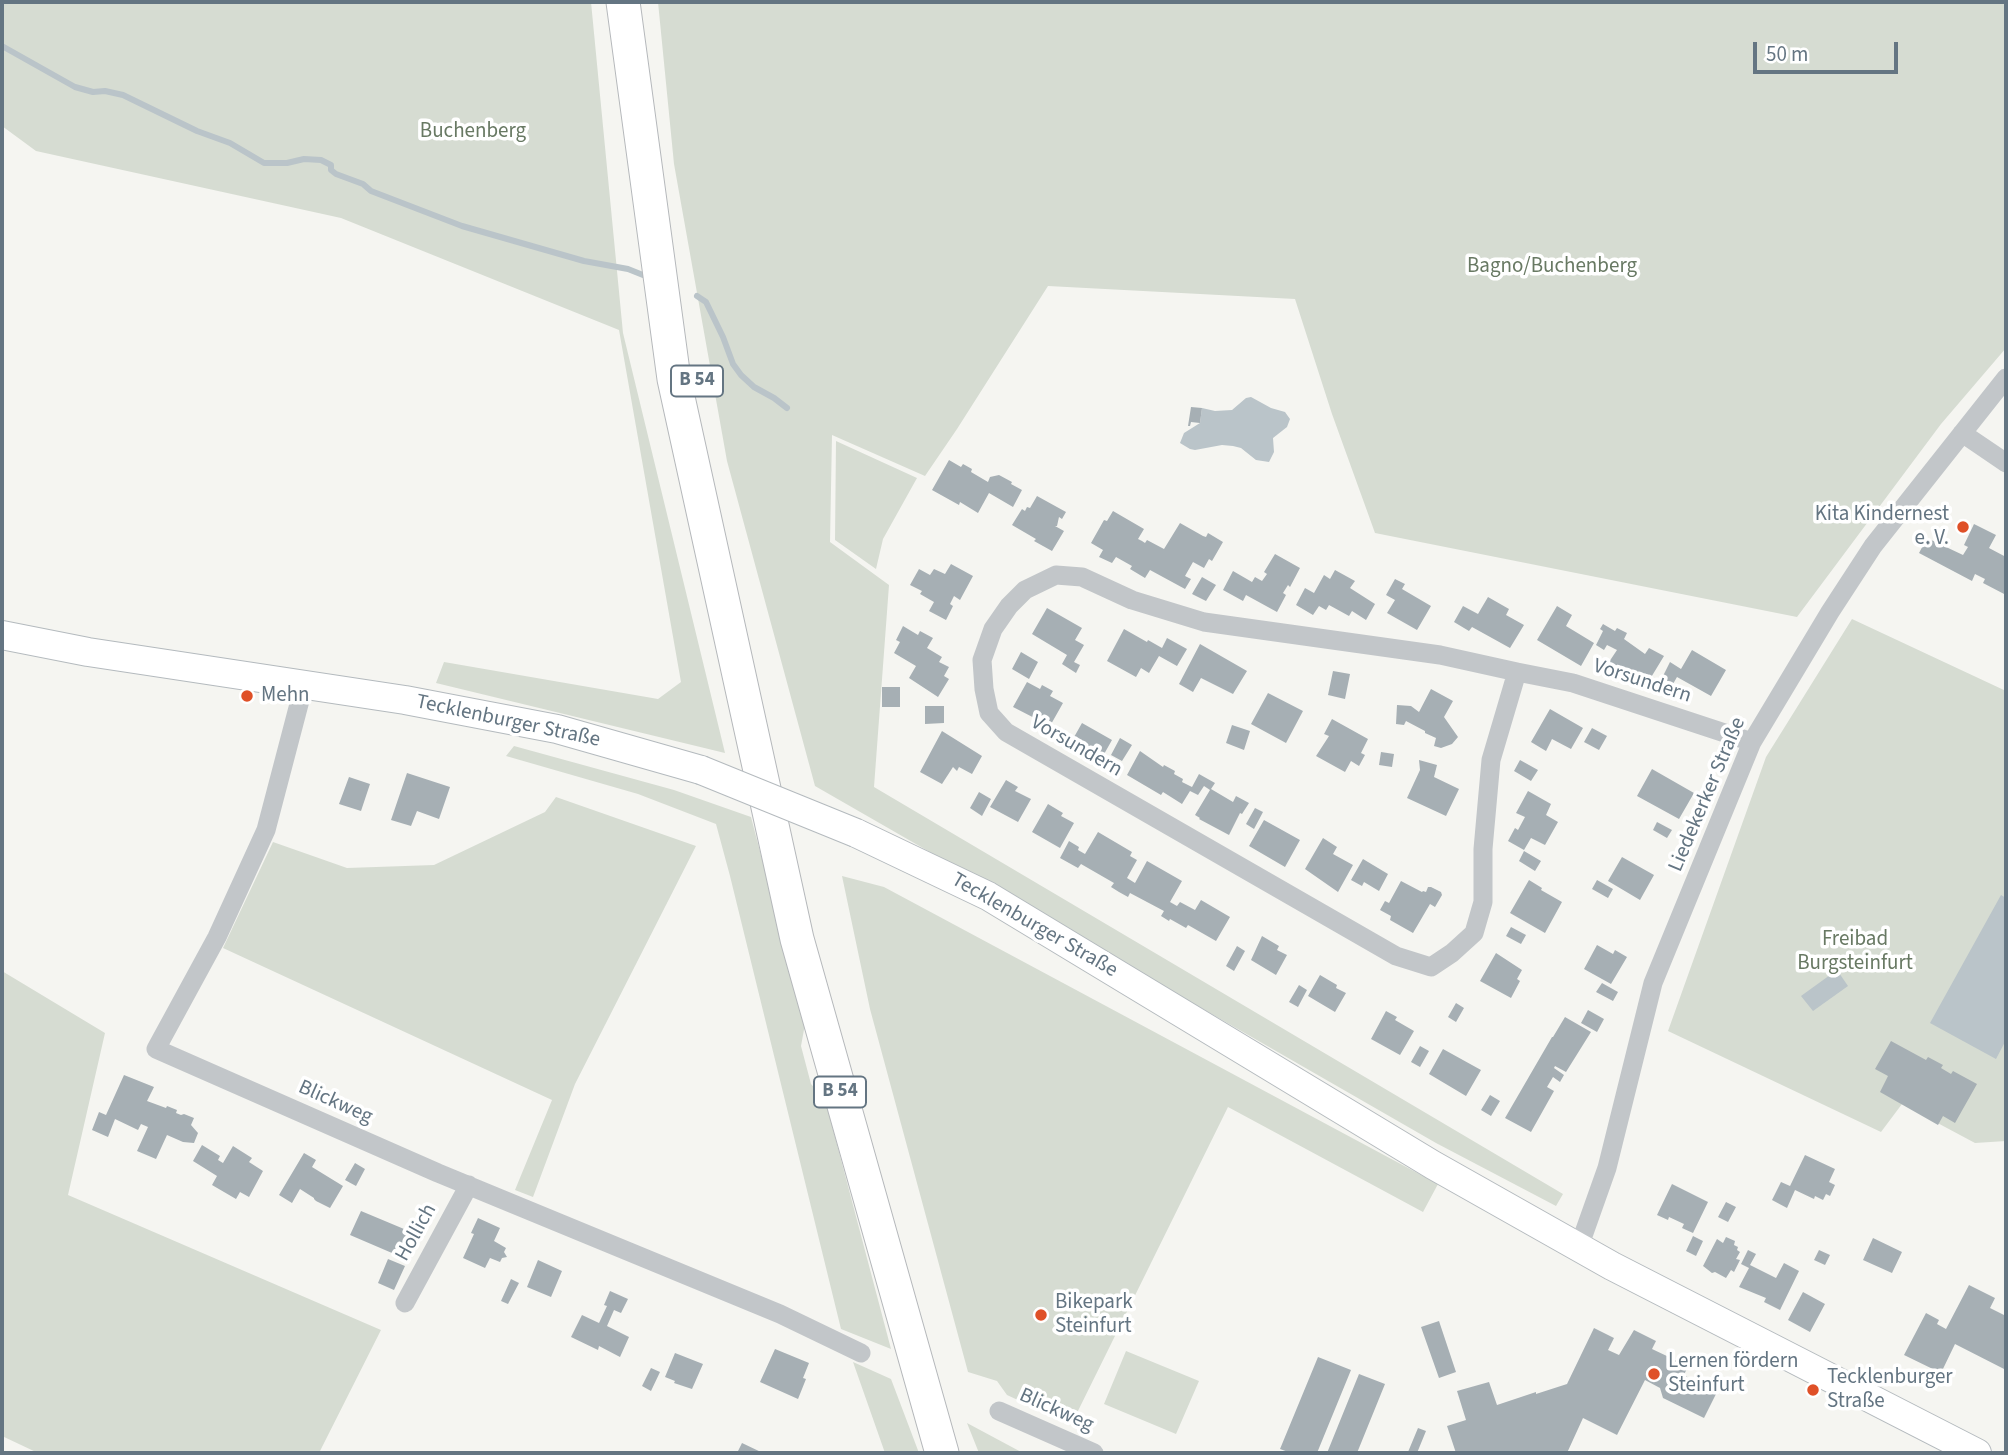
<!DOCTYPE html>
<html>
<head>
<meta charset="utf-8">
<style>
	body { margin:0 }
	#map { position:relative; width:2008px; height:1455px; overflow:hidden; background:#f5f5f1; font-family:"Source Sans 3",sans-serif }
	canvas { display:block }
	.frame { position:absolute; inset:0; border:4px solid #647582; pointer-events:none }
	.scale { position:absolute; left:1753px; top:42px; width:145px; height:32px; box-sizing:border-box; border:4px solid #647582; border-top:0; padding-left:9px; font-size:21px; line-height:24px; white-space:nowrap; color:#647582; -webkit-text-stroke:5px #fff; paint-order:stroke }
</style>
</head>
<body>
<div id="map">
<canvas width="2008" height="1455"></canvas>
<div class="frame"></div>
<div class="scale">50 m</div>
</div>
<script>
const ctx = document.querySelector('canvas').getContext('2d');
ctx.lineJoin = 'round';
function paint(path, color) { ctx.fillStyle = color; ctx.fill(path, 'evenodd'); }
const toPath = rows => new Path2D(rows.map(r => 'M' + r).join(''));
function trace(path, color, width, dash) { ctx.strokeStyle = color; ctx.lineWidth = width; ctx.lineCap = dash ? 'butt' : 'round'; ctx.setLineDash(dash || []); ctx.stroke(path); }
function write(font, color, halo, rows, align = 'center') {
  ctx.font = font + ' "Source Sans 3",sans-serif'; ctx.lineWidth = 7; ctx.setLineDash([]); ctx.textBaseline = 'middle'; ctx.strokeStyle = halo; ctx.fillStyle = color; for (const [text, x, y, turn = 0] of rows) {
    ctx.save(); ctx.translate(x, y); ctx.rotate((+turn || 0) * Math.PI / 180); ctx.textAlign = isNaN(turn) ? turn : align; if (halo) ctx.strokeText(text, 0, 0); ctx.fillText(text, 0, 0); ctx.restore();
  }
}
paint(toPath([
	[2,2,591,2,623,333,725,753,436,683,444,662,658,699,681,682,619,330,341,218,36,151,2,126],
	[658,2,2006,2,2006,348,1941,424,1797,617,1375,533,1332,414,1295,299,1048,286,957,429,925,476,832,435,830,542,889,585,874,787,1563,1194,1556,1206,1436,1143,815,786,727,461,674,164],
	[836,441,917,478,883,539,876,569,835,540],
	[1852,619,2006,691,2006,1141,1975,1143,1902,1104,1881,1132,1668,1031,1766,757],
	[514,746,674,790,751,817,805,1024,801,1046,811,1084,825,1099,891,1349,841,1329,730,876,716,824,638,794,506,756],
	[556,797,696,846,575,1084,533,1197,515,1190,552,1100,223,948,273,842,347,868,434,865,545,812],
	[842,876,884,887,1438,1184,1423,1212,1228,1107,1073,1421,1037,1400,1020,1401,1007,1395,997,1381,968,1372,870,1009],
	[2,971,105,1033,68,1195,381,1330,319,1453,38,1453,2,1436],
	[1126,1351,1199,1381,1176,1434,1104,1404],
	[853,1362,891,1379,919,1453,885,1453],
	[967,1423,1023,1453,979,1453]
]), '#d6dcd2');
paint(toPath([
	[1251,397,1271,408,1285,412,1290,419,1287,427,1273,438,1274,452,1269,462,1256,460,1241,448,1233,446,1222,445,1195,450,1190,449,1180,443,1184,433,1200,423,1202,408,1215,411,1232,410,1246,398],
	[2001,895,2006,898,2006,1040,1996,1059,1930,1023],
	[1837,970,1848,986,1813,1011,1801,996]
]), '#bac4c9');
trace(toPath([
	[2,46,75,87,93,92,105,91,123,95,197,131,230,143,264,163,287,163,304,159,321,160,331,165,331,170,336,174,363,184,371,191,462,226,584,261,628,269,648,277],
	[697,296,706,302,723,337,733,364,741,375,754,387,774,398,787,408]
]), '#bac4c9', 6);
paint(toPath([
	[1191,407,1202,408,1200,423,1191,422,1190,426,1188,426],
	[949,460,961,467,963,464,972,469,971,472,988,482,990,477,999,475,1012,482,1011,484,1022,490,1013,507,989,493,978,513,960,502,959,505,932,490],
	[1037,496,1066,512,1062,519,1059,517,1057,526,1055,526,1064,531,1052,551,1034,541,1036,539,1012,525,1022,509,1025,511,1027,507,1030,508],
	[1113,511,1144,529,1138,539,1142,541,1145,543,1147,540,1164,549,1180,523,1203,536,1206,537,1208,533,1223,542,1212,561,1209,559,1204,568,1193,562,1185,576,1191,579,1185,589,1150,570,1145,578,1130,569,1132,566,1116,557,1112,563,1099,557,1103,550,1091,543,1104,520,1107,521],
	[1974,524,1996,535,1989,548,2006,557,2006,595,1983,583,1985,579,1975,574,1972,581,1919,553,1927,538,1963,555,1968,547,1964,545],
	[1275,554,1300,568,1290,587,1288,585,1283,593,1286,595,1277,612,1246,595,1243,601,1223,590,1233,571,1252,582,1255,577,1262,581,1267,574,1264,572],
	[951,564,973,576,960,600,954,596,950,604,953,606,946,620,929,611,934,602,920,594,922,591,910,585,919,569,930,575,934,569,945,574],
	[1335,570,1355,581,1350,588,1375,604,1366,620,1352,611,1349,616,1329,605,1326,610,1319,606,1313,615,1296,605,1305,588,1314,593,1324,575,1330,579],
	[1202,577,1216,585,1206,601,1192,594],
	[1395,579,1405,584,1402,589,1431,606,1417,630,1387,613,1395,600,1386,595],
	[1488,597,1509,609,1506,615,1524,625,1510,648,1472,627,1469,631,1454,622,1463,606,1478,614],
	[1557,606,1572,615,1566,626,1594,643,1581,666,1537,640],
	[1047,608,1082,628,1075,640,1084,645,1074,662,1080,665,1076,673,1062,664,1067,655,1032,634],
	[1603,624,1615,631,1617,628,1627,633,1624,639,1645,654,1649,648,1664,656,1647,684,1609,662,1617,650,1607,645,1604,650,1596,645,1603,631,1600,629],
	[903,626,918,635,920,631,933,638,927,648,942,657,939,662,949,667,944,676,949,679,938,697,909,678,916,666,894,653,900,642,896,640],
	[1124,629,1147,642,1148,640,1162,648,1167,638,1187,649,1177,666,1159,656,1149,673,1141,668,1136,677,1107,661],
	[1200,644,1247,671,1233,694,1201,678,1193,692,1179,684],
	[1692,650,1726,670,1711,696,1677,677,1673,684,1662,678,1670,662,1681,669],
	[1021,652,1038,662,1029,679,1012,669],
	[1333,671,1350,674,1345,699,1328,695],
	[1027,682,1040,689,1042,685,1053,691,1050,696,1063,703,1050,726,1013,707],
	[882,687,900,687,900,707,882,707],
	[1431,689,1453,701,1444,717,1458,737,1452,744,1441,748,1434,746,1436,738,1425,733,1425,731,1406,721,1404,725,1396,724,1397,705,1411,706,1419,712],
	[1268,693,1303,711,1286,743,1251,724],
	[925,706,944,706,944,723,925,724],
	[1550,709,1583,728,1571,749,1552,739,1546,751,1531,742],
	[1332,719,1368,739,1361,753,1365,755,1359,766,1351,761,1345,772,1316,756,1329,736,1324,734],
	[1082,723,1112,740,1099,763,1069,746],
	[1232,725,1250,731,1244,750,1226,743],
	[1592,728,1607,736,1599,750,1584,742],
	[942,731,982,756,972,774,959,767,957,771,953,767,942,784,920,772],
	[1120,738,1132,745,1122,761,1111,755],
	[1140,751,1163,767,1164,765,1175,771,1174,774,1183,779,1182,782,1192,787,1199,774,1215,783,1211,789,1233,802,1236,796,1249,803,1242,814,1240,813,1229,835,1199,819,1200,818,1195,815,1210,790,1204,786,1198,795,1190,791,1182,804,1163,792,1161,795,1127,775],
	[1381,752,1394,754,1392,767,1379,765],
	[1419,760,1437,765,1434,777,1459,789,1446,816,1407,798,1420,770],
	[1520,760,1538,770,1531,781,1514,771],
	[1652,769,1694,793,1679,819,1637,796],
	[407,773,450,787,439,819,417,811,411,826,391,820],
	[349,777,370,784,361,811,339,804],
	[1006,780,1018,787,1015,791,1031,799,1018,822,990,807],
	[1528,791,1551,804,1546,815,1558,822,1545,845,1531,838,1524,850,1508,841,1515,828,1518,830,1525,817,1516,813],
	[979,792,991,799,982,816,970,808],
	[1048,804,1063,813,1061,816,1074,823,1060,848,1032,832],
	[1255,808,1263,812,1254,829,1246,824],
	[1264,820,1300,840,1285,867,1249,846],
	[1657,822,1672,830,1667,838,1653,830],
	[1098,832,1132,852,1130,856,1137,860,1127,878,1135,883,1147,861,1182,881,1170,902,1177,906,1180,902,1195,910,1201,900,1230,917,1216,941,1188,925,1186,928,1170,919,1169,921,1161,916,1164,911,1130,893,1128,897,1119,892,1111,887,1114,883,1081,864,1078,868,1060,858,1069,841,1079,847,1078,850,1085,854],
	[1323,838,1337,847,1333,854,1353,865,1338,892,1305,869],
	[1524,851,1541,861,1535,871,1519,861],
	[1622,857,1654,875,1640,900,1608,881],
	[1363,859,1388,874,1379,891,1364,882,1362,886,1351,880],
	[1529,880,1542,888,1541,890,1562,902,1545,933,1510,913],
	[1597,880,1613,889,1608,898,1592,889],
	[1401,881,1422,892,1423,891,1426,892,1428,887,1431,887,1441,892,1442,895,1435,907,1430,904,1413,933,1390,920,1391,916,1380,910,1385,901,1389,903],
	[1511,927,1526,935,1521,944,1506,936],
	[1262,936,1279,946,1277,950,1287,955,1276,975,1251,960],
	[1597,945,1613,954,1615,950,1627,957,1611,984,1584,969],
	[1237,946,1245,951,1234,971,1226,966],
	[1496,953,1522,970,1517,979,1520,981,1511,998,1480,981],
	[1320,975,1337,985,1336,988,1346,993,1335,1012,1308,996],
	[1602,983,1618,992,1613,1001,1596,992],
	[1299,985,1307,990,1298,1007,1289,1002],
	[1456,1003,1464,1008,1456,1022,1448,1017],
	[1588,1010,1604,1019,1597,1032,1581,1023],
	[1386,1011,1397,1017,1395,1020,1414,1031,1400,1055,1371,1039],
	[1565,1017,1591,1032,1566,1072,1555,1066,1554,1068,1564,1075,1560,1082,1553,1077,1547,1087,1554,1091,1531,1132,1505,1118,1552,1037,1553,1037],
	[1891,1041,1926,1060,1928,1057,1943,1065,1941,1068,1951,1074,1953,1071,1977,1084,1955,1123,1943,1116,1938,1125,1880,1092,1888,1076,1875,1069],
	[1420,1046,1429,1051,1420,1067,1411,1062],
	[1443,1049,1481,1070,1466,1096,1429,1074],
	[124,1075,154,1087,147,1101,166,1108,167,1106,177,1110,176,1113,181,1115,184,1114,194,1118,191,1125,198,1133,194,1143,183,1142,167,1135,156,1159,137,1151,148,1127,141,1124,138,1130,115,1119,108,1137,92,1130,99,1112,106,1115],
	[1490,1095,1500,1101,1491,1116,1481,1110],
	[202,1145,220,1156,218,1160,223,1163,233,1146,252,1158,249,1162,263,1171,249,1197,240,1192,236,1199,212,1185,217,1176,193,1161],
	[304,1153,316,1160,312,1167,343,1186,330,1208,316,1201,314,1199,314,1198,300,1189,292,1203,279,1195],
	[1805,1155,1835,1169,1829,1182,1835,1185,1830,1196,1826,1194,1823,1200,1815,1196,1814,1199,1795,1190,1787,1208,1772,1200,1781,1182,1790,1186],
	[355,1163,365,1169,356,1186,345,1180],
	[1672,1184,1708,1202,1693,1233,1682,1228,1684,1224,1669,1217,1668,1220,1657,1215],
	[1726,1202,1736,1207,1728,1222,1718,1217],
	[361,1211,416,1234,406,1259,350,1235],
	[478,1218,500,1228,494,1241,506,1248,504,1252,507,1257,502,1258,500,1262,490,1258,485,1268,463,1258,474,1234,471,1233],
	[1693,1236,1703,1241,1696,1256,1686,1251],
	[1726,1237,1735,1241,1734,1245,1738,1247,1737,1250,1740,1252,1736,1259,1740,1260,1734,1272,1731,1270,1726,1278,1715,1272,1712,1273,1703,1266,1717,1239,1723,1243],
	[1873,1238,1902,1252,1892,1273,1863,1260],
	[1748,1250,1756,1254,1750,1265,1776,1278,1784,1263,1799,1271,1780,1310,1764,1302,1766,1298,1739,1287,1749,1268,1741,1264],
	[1819,1250,1830,1255,1825,1265,1814,1260],
	[388,1259,405,1266,394,1290,378,1283],
	[538,1260,562,1271,551,1297,527,1287],
	[511,1279,519,1283,508,1304,501,1301],
	[1969,1285,1995,1298,1990,1308,2006,1316,2006,1370,1955,1344,1941,1373,1904,1355,1926,1313,1939,1320,1937,1324,1946,1329],
	[610,1291,628,1299,621,1313,614,1310,607,1326,629,1337,620,1357,599,1346,598,1350,571,1337,582,1315,599,1323,607,1306,604,1305],
	[1803,1292,1825,1304,1810,1332,1788,1320],
	[1439,1321,1456,1372,1439,1378,1421,1327],
	[1594,1328,1614,1338,1608,1350,1619,1355,1634,1330,1656,1341,1652,1349,1688,1366,1684,1375,1716,1394,1704,1418,1663,1398,1660,1388,1645,1380,1617,1435,1583,1418,1567,1453,1456,1453,1447,1426,1466,1420,1457,1391,1489,1382,1497,1405,1536,1392,1536,1394,1567,1384],
	[775,1349,809,1363,803,1378,806,1379,798,1399,760,1382],
	[675,1353,703,1364,692,1389,674,1383,675,1381,665,1377],
	[1318,1357,1351,1370,1317,1453,1291,1453,1280,1449],
	[651,1368,660,1372,651,1391,642,1386],
	[1359,1374,1385,1384,1357,1453,1327,1453],
	[1418,1428,1426,1431,1417,1453,1411,1453,1408,1452],
	[742,1443,763,1453,737,1453]
]), '#a6afb4');
const secondary = toPath([
	[2,635,88,652,405,700,557,729,701,770],
	[856,833,988,896,1433,1165,1612,1266,1977,1453]
]);
const trunk = toPath([
	[623,2,674,379,797,939,942,1453]
]);
trace(secondary, '#b4babe', 30);
trace(trunk, '#b5b8bb', 35);
trace(toPath([
	[1962,433,2006,463],
	[1517,672,1440,655,1204,622,1132,600,1082,577,1056,575,1025,590,1009,606,993,629,982,660,984,689,989,713,1006,732,1396,956,1431,967,1452,953,1474,933,1483,902,1483,849,1491,760,1517,672,1573,683,1752,742],
	[304,685,266,830,217,937,156,1049,438,1173,780,1314,861,1353],
	[1579,1247,1607,1168,1653,983,1752,742,1830,612,1873,546,2006,378],
	[405,1303,469,1185],
	[999,1411,1094,1453]
]), '#c2c6c9', 19);
trace(secondary, '#fff', 28);
trace(trunk, '#fff', 33);
const secondaryBridge = toPath([
	[701,770,856,833]
]);
trace(secondaryBridge, '#b4babe', 30, []);
trace(secondaryBridge, '#fff', 28);
for (const [x, y, r, color] of [
	[1963,527,7,"#df5027"],
	[247,696,7,"#df5027"],
	[1041,1315,7,"#df5027"],
	[1654,1374,7,"#df5027"],
	[1813,1390,7,"#df5027"]
]) { const dot = new Path2D(); dot.arc(x, y, r, 0, 2 * Math.PI); ctx.fillStyle = color; ctx.fill(dot); trace(dot, '#fff', 2.5); }
for (const [x, y, w] of [
	[697,381,52],
	[840,1092,52]
]) { const box = new Path2D(); box.roundRect(x - w / 2, y - 15.5, w, 31, 5); ctx.fillStyle = '#fff'; ctx.fill(box); trace(box, '#647582', 2); }
write('bold 19px', '#647582', null, [
	["B 54",697,381],
	["B 54",840,1092]
]);
write('21px', '#687963', '#fff', [
	["Buchenberg",473,132],
	["Bagno/Buchenberg",1552,267],
	["Freibad",1855,940],
	["Burgsteinfurt",1855,964]
]);
write('21px', '#647582', '#fff', [
	["Kita Kindernest",1949,515,"right"],
	["e. V.",1949,539,"right"],
	["Mehn",261,696],
	["Bikepark",1055,1303],
	["Steinfurt",1055,1327],
	["Lernen fördern",1668,1362],
	["Steinfurt",1668,1386],
	["Tecklenburger",1827,1378],
	["Straße",1827,1402]
], 'left');
write('21px', '#647582', '#fff', [
	["Vorsundern",1642,682,18],
	["Tecklenburger Straße",508,722,12],
	["Vorsundern",1076,747,30],
	["Liedekerker Straße",1708,795,-67],
	["Tecklenburger Straße",1034,926,30],
	["Blickweg",335,1103,24],
	["Hollich",417,1233,-61],
	["Blickweg",1056,1411,24]
]);
</script>
</body>
</html>
